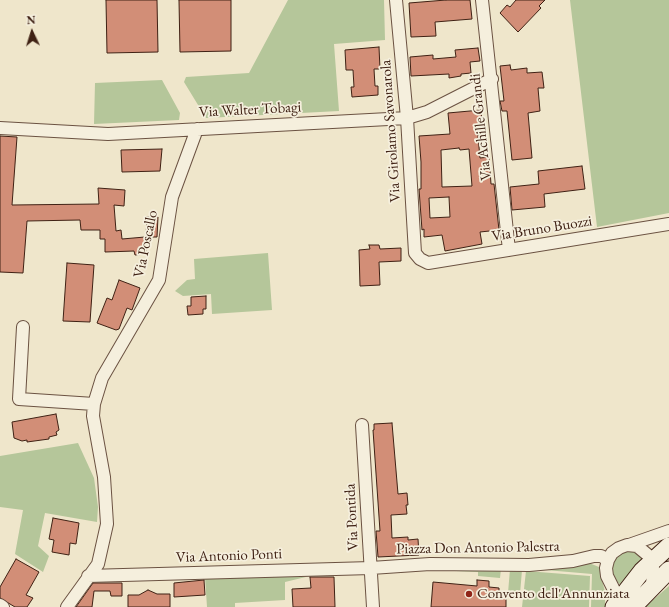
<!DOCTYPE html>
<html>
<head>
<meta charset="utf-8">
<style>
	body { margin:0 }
	#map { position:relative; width:669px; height:607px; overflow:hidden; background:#efe6cb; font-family:"EB Garamond",serif }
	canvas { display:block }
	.north { position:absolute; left:12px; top:12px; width:40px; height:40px; -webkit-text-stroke:3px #f5efdd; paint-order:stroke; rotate:356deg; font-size:11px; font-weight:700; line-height:16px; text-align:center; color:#3f2114 }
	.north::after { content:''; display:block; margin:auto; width:14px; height:18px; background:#3f2114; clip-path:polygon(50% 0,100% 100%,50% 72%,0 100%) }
</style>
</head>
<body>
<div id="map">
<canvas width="669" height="607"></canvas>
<div class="north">N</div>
</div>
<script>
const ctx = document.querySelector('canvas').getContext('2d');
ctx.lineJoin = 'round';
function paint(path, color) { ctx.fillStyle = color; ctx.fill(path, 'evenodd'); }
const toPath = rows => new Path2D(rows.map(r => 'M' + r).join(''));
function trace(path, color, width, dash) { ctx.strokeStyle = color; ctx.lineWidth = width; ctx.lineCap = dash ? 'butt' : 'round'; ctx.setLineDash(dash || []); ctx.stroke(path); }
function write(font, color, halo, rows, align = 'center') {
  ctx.font = font + ' "EB Garamond",serif'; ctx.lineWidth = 3.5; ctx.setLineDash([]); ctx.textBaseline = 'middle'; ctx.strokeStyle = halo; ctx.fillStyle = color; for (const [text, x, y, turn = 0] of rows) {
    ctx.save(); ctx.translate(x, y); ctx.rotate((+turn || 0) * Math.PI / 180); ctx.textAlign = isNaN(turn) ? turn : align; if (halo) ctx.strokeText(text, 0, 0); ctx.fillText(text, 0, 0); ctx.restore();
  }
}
paint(toPath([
	[288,0,384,0,385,40,334,44,339,111,206,118,184,82,186,77,249,73],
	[570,0,669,0,669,213,597,227],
	[162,80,180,113,179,120,94,124,95,83],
	[268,253,272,310,212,314,211,294,183,296,175,291,187,280,195,279,194,259],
	[78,443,94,478,98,507,97,522,45,513,38,546,49,556,43,572,15,554,23,510,0,507,0,456],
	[634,550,645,559,621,585,614,580,610,564,621,551],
	[589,563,599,567,605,592,605,607,591,607,592,574,534,569],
	[501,569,500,578,478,576,478,572,434,570],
	[510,569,522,570,520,594,508,593],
	[526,571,590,576,589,607,522,607],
	[310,576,285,582,285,600,235,603,235,607,207,607,205,577],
	[669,586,669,607,646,607,653,600]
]), '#b5c69a');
const building = toPath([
	[106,0,157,0,158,52,107,53,106,0],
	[179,0,231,0,231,51,180,52,179,0],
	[446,0,470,0,472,19,435,22,436,36,411,37,409,3,446,0],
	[516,0,545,0,539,6,541,8,518,32,500,13,507,5,510,7,516,0],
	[379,47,380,69,374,69,375,86,378,86,378,95,352,97,351,87,354,87,353,70,346,70,345,50,379,47],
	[478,48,480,61,470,62,471,73,461,74,461,76,449,78,449,74,411,76,410,57,433,55,433,59,456,57,455,50,478,48],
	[510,65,511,70,527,68,527,73,542,72,544,88,538,88,540,111,528,113,532,158,512,160,507,111,502,111,500,101,504,101,500,66,510,65],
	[481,110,482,124,477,125,480,158,489,157,491,184,494,184,499,230,480,232,482,244,445,251,442,235,424,237,424,229,422,230,419,189,421,189,421,162,419,136,450,134,448,113,481,110],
	[459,148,460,150,469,149,472,186,442,187,441,150,459,148],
	[449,197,450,217,430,218,429,198,449,197],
	[0,136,17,137,12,205,99,204,98,188,125,190,124,206,114,205,116,231,121,230,122,239,145,237,146,254,135,255,134,251,105,252,105,239,100,239,100,230,81,230,80,220,27,221,23,273,0,272,0,136],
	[162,149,160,171,122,172,121,150,162,149],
	[582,166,585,189,544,194,545,207,512,210,510,187,539,184,538,171,582,166],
	[147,217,158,217,157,237,146,237,147,217],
	[369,245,379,245,380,249,401,248,401,261,379,262,380,285,360,286,359,250,370,249,369,245],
	[67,263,94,265,90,322,63,321,67,263],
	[119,280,140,288,132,310,127,308,119,329,116,330,97,323,107,298,112,300,119,280],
	[206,296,206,309,203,309,203,314,188,315,187,306,191,306,191,297,206,296],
	[56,414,59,430,56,432,57,435,49,437,49,439,27,442,27,440,22,441,14,438,12,422,56,414],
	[392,423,398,494,407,493,408,505,406,505,407,514,391,515,392,538,408,537,408,540,418,539,419,555,378,557,376,531,380,531,373,430,374,430,374,424,392,423],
	[53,518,79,523,76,544,70,543,69,555,52,552,54,540,49,539,53,518],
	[16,559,39,572,26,595,33,598,27,607,15,607,0,598,0,587,16,559],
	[310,577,334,577,335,607,293,607,292,589,311,588,310,577],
	[204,580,205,595,174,597,174,583,204,580],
	[477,580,489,581,489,587,499,588,499,592,506,593,506,607,431,607,433,582,477,586,477,580],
	[93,583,122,583,122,596,111,596,110,591,94,591,92,607,76,607,93,583],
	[148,590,157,594,170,594,170,607,128,607,128,595,139,595,148,590]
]);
paint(building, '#d28e77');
trace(building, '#3f2114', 1);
const street = toPath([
	[396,0,407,118,415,253,420,259,428,263,669,224],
	[482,0,509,250],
	[0,128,108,134,407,118,427,112,492,79],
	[23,327,19,399,94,404],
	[362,425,373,607],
	[629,545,669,531],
	[88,576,371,568,430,564,529,565,573,561,594,556,601,556,608,560],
	[628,598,615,592,607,576,606,568,608,560,612,553,619,548,627,545,637,546,649,556,653,568,652,587],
	[0,605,3,607],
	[67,607,98,564,107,524,104,477,93,416,94,404,102,378,159,280,172,197,197,129]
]);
const secondary = toPath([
	[614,607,642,571,669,546],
	[633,607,669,570]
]);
trace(street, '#6b5242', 14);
trace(secondary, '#3f2114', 19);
trace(street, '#f5efdd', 12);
trace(secondary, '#f5efdd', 17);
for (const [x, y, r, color] of [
	[469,594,4,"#8f2418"]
]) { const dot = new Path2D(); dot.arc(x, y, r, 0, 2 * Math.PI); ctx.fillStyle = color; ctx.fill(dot); trace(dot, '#f5efdd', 1.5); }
write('15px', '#3f2114', '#f5efdd', [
	["Via Walter Tobagi",250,110,-3],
	["Via Achille Grandi",481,127,-96],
	["Via Girolamo Savonarola",391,131,-94],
	["Via Bruno Buozzi",542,229,-9],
	["Via Poscallo",146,244,-78],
	["Via Pontida",352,517,-93],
	["Piazza Don Antonio Palestra",478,548,-1],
	["Via Antonio Ponti",229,556,-2]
]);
write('15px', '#3f2114', '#f5efdd', [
	["Convento dell'Annunziata",477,594]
], 'left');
</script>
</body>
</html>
